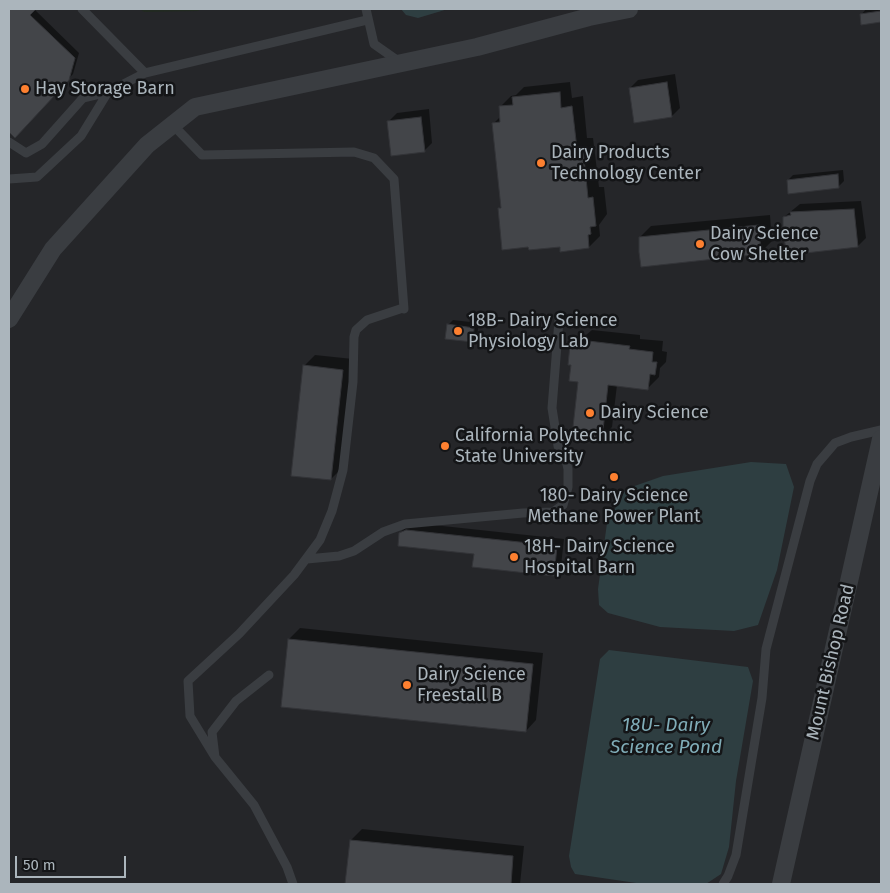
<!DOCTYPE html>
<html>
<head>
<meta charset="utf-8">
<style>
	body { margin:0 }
	#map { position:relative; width:890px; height:893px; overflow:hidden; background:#191a1c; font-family:"Fira Sans",sans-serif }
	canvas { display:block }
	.frame { position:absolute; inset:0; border:10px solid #abb5bc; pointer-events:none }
	.scale { position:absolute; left:15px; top:856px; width:111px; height:22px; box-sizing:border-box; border:2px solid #abb5bc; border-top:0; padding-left:6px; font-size:15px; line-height:18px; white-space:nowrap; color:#abb5bc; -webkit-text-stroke:4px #141517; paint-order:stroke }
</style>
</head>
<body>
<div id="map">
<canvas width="890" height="893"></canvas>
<div class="frame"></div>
<div class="scale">50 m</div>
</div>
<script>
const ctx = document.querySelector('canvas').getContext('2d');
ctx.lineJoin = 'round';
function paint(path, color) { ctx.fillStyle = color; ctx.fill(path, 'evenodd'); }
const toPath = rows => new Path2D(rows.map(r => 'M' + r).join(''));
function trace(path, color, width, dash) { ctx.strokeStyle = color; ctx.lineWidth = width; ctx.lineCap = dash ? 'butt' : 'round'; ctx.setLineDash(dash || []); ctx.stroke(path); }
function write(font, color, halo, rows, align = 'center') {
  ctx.font = font + ' "Fira Sans",sans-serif'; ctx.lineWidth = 5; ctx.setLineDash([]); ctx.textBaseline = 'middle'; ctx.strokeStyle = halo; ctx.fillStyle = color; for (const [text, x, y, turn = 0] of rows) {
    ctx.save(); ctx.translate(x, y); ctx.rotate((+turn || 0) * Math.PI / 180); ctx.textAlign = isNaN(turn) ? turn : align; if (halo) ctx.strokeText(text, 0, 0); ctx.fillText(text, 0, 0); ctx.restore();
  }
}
paint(toPath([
	[9,9,881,9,881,884,9,884]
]), '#252629');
paint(toPath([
	[140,9,200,9,198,11,144,12]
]), '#222a21');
paint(toPath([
	[401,9,448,9,418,18,406,15],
	[751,462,786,464,794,487,777,570,758,625,734,631,660,627,608,613,599,605,598,589,607,523,626,489,663,476],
	[609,650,748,667,753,681,736,781,729,847,721,874,706,884,643,884,575,874,571,867,569,856,600,659]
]), '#2e3e41');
paint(toPath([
	[11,9,34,9,79,53,73,74,15,137,9,130,9,11],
	[866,9,881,9,881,21,862,24,861,15],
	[675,74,680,108,672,116,630,88,638,80],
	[570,82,572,98,583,96,587,138,593,138,599,187,604,187,607,214,599,225,600,236,589,247,561,246,499,209,502,205,494,123,501,116,500,107,511,96,516,95,524,87],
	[429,109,432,143,424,151,389,121,397,113],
	[843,170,844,181,839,186,788,180,793,175],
	[861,201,866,238,858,246,784,217,800,204],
	[770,215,772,241,761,252,640,237,651,226],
	[453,320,479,323,477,336,472,341,448,325],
	[592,330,640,335,640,339,663,341,662,351,667,352,666,362,660,368,659,377,648,388,617,385,612,427,601,438,572,364,571,346,582,335,586,335],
	[315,355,353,359,342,468,331,479,304,366],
	[415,523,564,539,561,566,553,574,400,533,408,525],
	[300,628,543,653,536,720,526,731,289,639],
	[362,829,524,846,520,884,347,884,351,840]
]), '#0007');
const building = toPath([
	[9,9,36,9,30,15,75,58,69,80,15,138,9,132,9,9],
	[881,11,881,22,861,25,860,14,881,11],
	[667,82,672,117,634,123,629,88,667,82],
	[560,92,561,108,572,106,577,149,583,148,588,198,593,197,596,226,590,227,591,234,588,235,589,248,560,252,560,247,529,250,528,247,502,250,498,208,501,208,492,123,500,122,499,106,513,105,512,97,560,92],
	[421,117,425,152,391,156,387,121,421,117],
	[838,174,839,188,788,194,787,180,838,174],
	[854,209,858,247,788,255,783,236,783,217,791,215,790,212,854,209],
	[759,225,761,254,641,267,639,252,639,237,759,225],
	[447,324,474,328,473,342,445,339,447,324],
	[580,340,630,346,629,349,653,352,652,362,657,362,655,375,650,374,648,390,608,385,602,439,572,436,578,382,569,381,571,365,568,365,570,345,579,346,580,340],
	[303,365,343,370,331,480,291,476,303,365],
	[406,530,557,546,554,576,472,567,474,554,398,546,399,533,406,530],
	[288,639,533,664,526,732,281,707,288,639],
	[350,840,513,856,511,884,345,884,350,840]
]);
paint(building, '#434549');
trace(building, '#333438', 1);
trace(toPath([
	[82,9,145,73,367,20],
	[366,9,374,44,401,63],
	[173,125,202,155,354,152,374,158,394,179,404,309],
	[9,142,26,153,42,144,83,98,108,92,145,73],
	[9,179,37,177,81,136,108,92],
	[307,559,339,556,354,551,383,532,405,524,523,513,553,512,563,505,568,487,568,469,566,460,558,446,552,408,559,320],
	[269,675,236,701,212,732,215,757,254,805,287,867,293,884],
	[215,757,190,716,188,681,239,634,294,575,320,540,332,511,343,470,353,382,354,337,356,330,367,320,400,309],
	[723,884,728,876,736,855,762,698,766,649,810,481,817,464,835,443,851,437,881,430]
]), '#3a3d41', 9);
trace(toPath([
	[9,319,53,249,147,145,195,107,477,47,589,17,629,9],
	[781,884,881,439]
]), '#3a3d41', 18);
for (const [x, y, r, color] of [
	[25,89,5,"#fd8030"],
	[541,163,5,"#fd8030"],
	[700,244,5,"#fd8030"],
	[458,331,5,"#fd8030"],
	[590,413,5,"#fd8030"],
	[445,446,5,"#fd8030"],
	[614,477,5,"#fd8030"],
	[514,557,5,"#fd8030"],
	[407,685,5,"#fd8030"]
]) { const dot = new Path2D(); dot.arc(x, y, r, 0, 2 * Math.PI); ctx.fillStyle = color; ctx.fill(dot); trace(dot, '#141517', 2); }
write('18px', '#abb5bc', '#141517', [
	["Hay Storage Barn",35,89],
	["Dairy Products",551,153],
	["Technology Center",551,174],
	["Dairy Science",710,234],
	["Cow Shelter",710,255],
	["18B- Dairy Science",468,321],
	["Physiology Lab",468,342],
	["Dairy Science",600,413],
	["California Polytechnic",455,436],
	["State University",455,457],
	["180- Dairy Science",614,496,"center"],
	["Methane Power Plant",614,517,"center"],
	["18H- Dairy Science",524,547],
	["Hospital Barn",524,568],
	["Dairy Science",417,675],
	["Freestall B",417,696]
], 'left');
write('18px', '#abb5bc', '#141517', [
	["Mount Bishop Road",831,662,-77]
]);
write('italic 19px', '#80adb8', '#141517', [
	["18U- Dairy",666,726],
	["Science Pond",666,748]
]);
</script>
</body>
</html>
